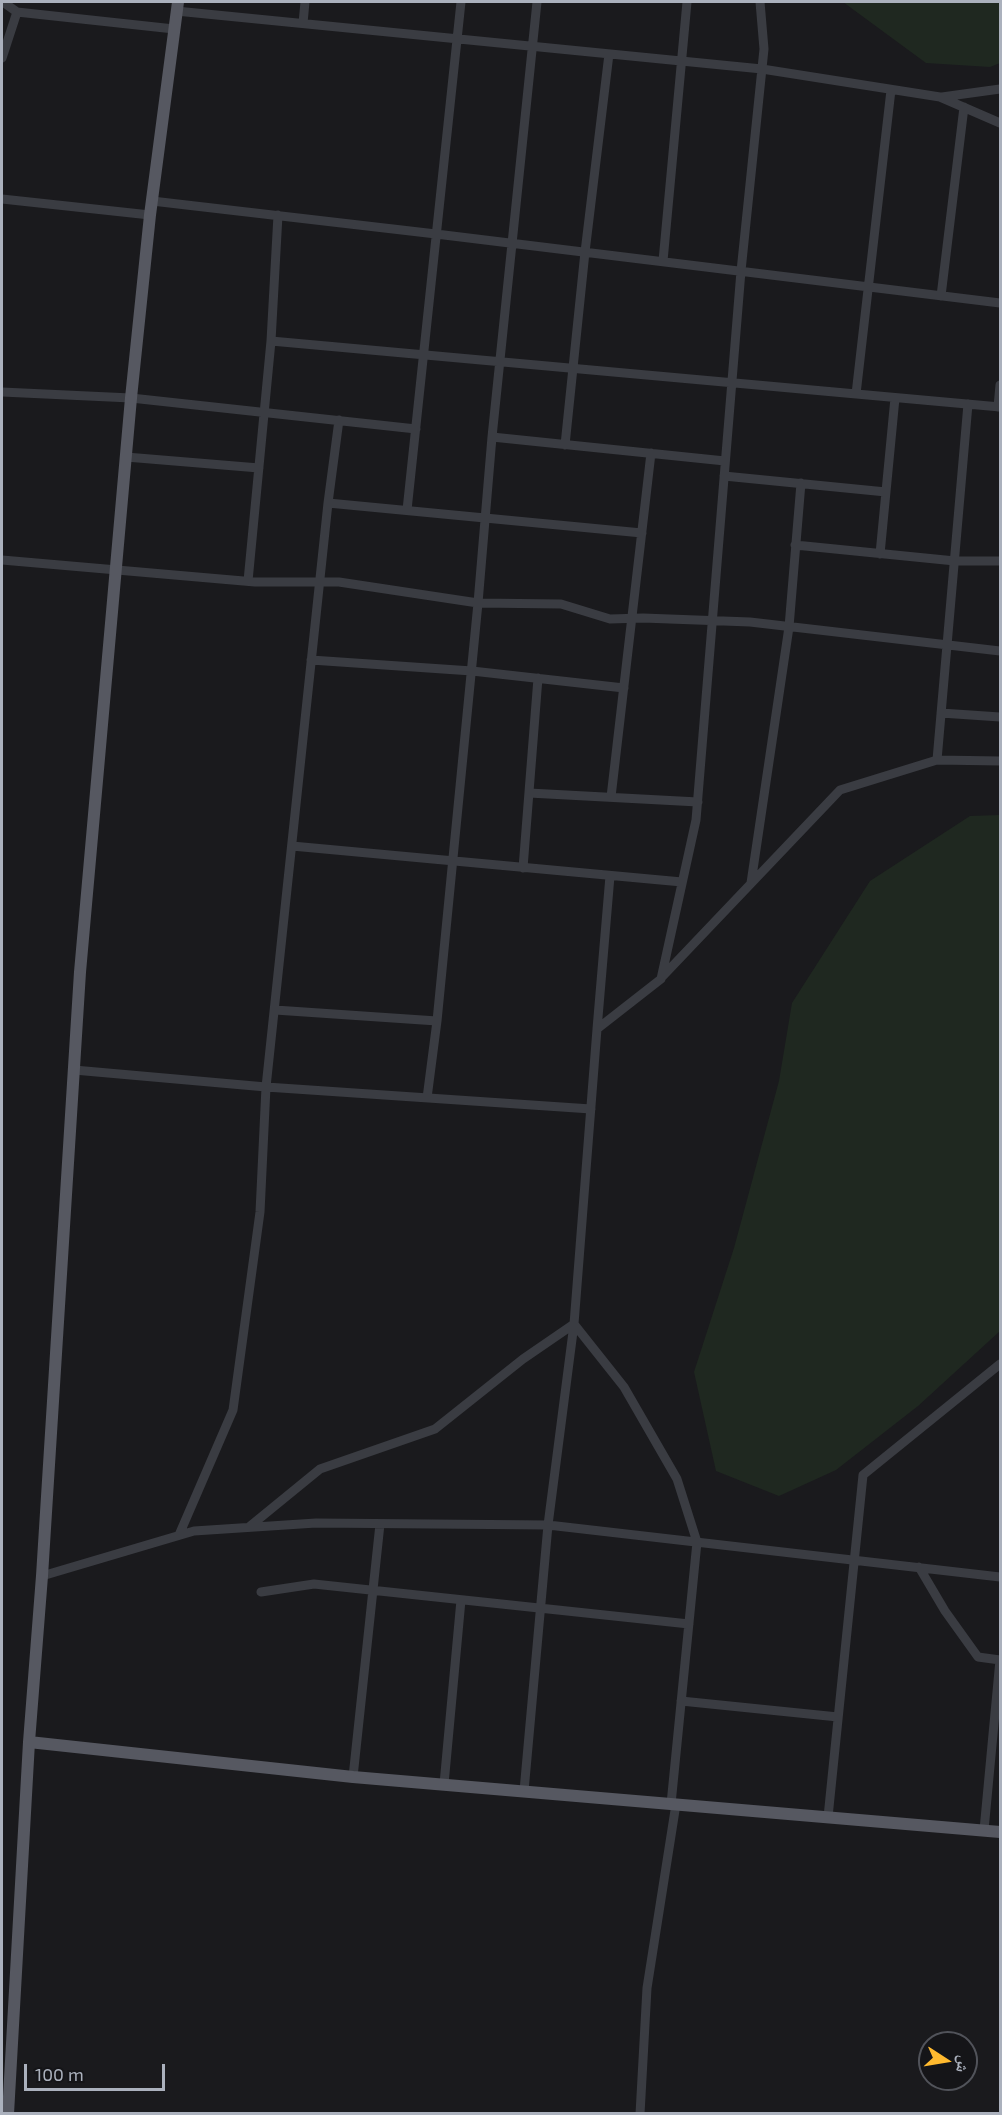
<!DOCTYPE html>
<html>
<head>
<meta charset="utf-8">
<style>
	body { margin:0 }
	#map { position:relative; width:1002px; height:2115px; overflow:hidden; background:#1a1a1d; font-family:"Exo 2","Noto Naskh Arabic",sans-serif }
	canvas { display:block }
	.frame { position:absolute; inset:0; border:3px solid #abb1bd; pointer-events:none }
	.north { position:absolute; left:918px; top:2031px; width:60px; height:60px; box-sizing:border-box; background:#151518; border:2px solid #51535a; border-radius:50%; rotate:102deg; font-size:16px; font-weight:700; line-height:24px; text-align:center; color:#abb1bd }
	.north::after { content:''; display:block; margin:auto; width:21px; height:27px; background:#ffba2f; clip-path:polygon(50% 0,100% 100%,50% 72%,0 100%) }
	.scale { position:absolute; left:24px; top:2064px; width:141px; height:27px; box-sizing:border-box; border:3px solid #abb1bd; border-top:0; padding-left:8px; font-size:18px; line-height:21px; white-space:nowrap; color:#abb1bd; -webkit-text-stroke:4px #151518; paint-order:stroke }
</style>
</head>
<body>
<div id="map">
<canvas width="1002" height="2115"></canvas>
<div class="frame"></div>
<div class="north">ش</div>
<div class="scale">100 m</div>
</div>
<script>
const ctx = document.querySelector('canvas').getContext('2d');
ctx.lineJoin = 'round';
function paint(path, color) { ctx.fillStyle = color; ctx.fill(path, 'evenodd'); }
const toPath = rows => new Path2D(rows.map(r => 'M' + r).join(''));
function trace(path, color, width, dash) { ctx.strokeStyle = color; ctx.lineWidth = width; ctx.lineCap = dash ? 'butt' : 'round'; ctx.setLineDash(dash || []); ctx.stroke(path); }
paint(toPath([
	[843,2,1000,2,1000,63,990,67,926,63],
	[1000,815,1000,1331,918,1406,836,1470,779,1496,716,1471,694,1372,734,1248,779,1081,792,1003,870,881,970,816]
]), '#1f2820');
trace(toPath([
	[3,2,17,12,174,29],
	[176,11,762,69,940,97,1000,123],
	[303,23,305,2],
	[2,58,17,12],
	[942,97,1000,89],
	[2,199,150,215],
	[152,201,436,234,1000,303],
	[663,261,687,2],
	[941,296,964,107],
	[271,341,1000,407],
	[2,392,131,398,416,429],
	[856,394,891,90],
	[998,407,1000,385],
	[492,437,725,461],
	[565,445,585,252,609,54],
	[126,457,259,468],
	[724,476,886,492],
	[328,503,642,533],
	[407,510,461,2],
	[795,545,955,561,1000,561],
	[880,554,895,398],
	[2,560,255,582,339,582,478,603,561,604,610,619,643,618,750,622,1000,651],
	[248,581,271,341,278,215],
	[311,660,472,671,624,688],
	[941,713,1000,717],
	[937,760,968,404],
	[529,793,698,802],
	[611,797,651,453],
	[292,846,682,882],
	[523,868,538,678],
	[751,883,789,627,801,483],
	[662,977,840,790,937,760,1000,761],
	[275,1010,437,1021],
	[597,1029,610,876],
	[74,1070,266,1087,591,1109],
	[427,1098,437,1021,478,603,492,437,537,2],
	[249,1527,320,1469,435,1429,523,1359,574,1324,624,1387,677,1479,697,1542,671,1804],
	[179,1535,233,1410,260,1212,266,1087,328,503,339,420],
	[919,1567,945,1611,978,1657,1000,1660],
	[42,1576,194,1531,316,1523,548,1525,1000,1577],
	[261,1592,314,1584,689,1624],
	[681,1701,838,1717],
	[353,1777,380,1524],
	[444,1784,461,1600],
	[524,1791,548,1525,574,1324,597,1029,661,979,696,820,741,271,764,49,760,2],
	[828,1817,863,1475,1000,1364],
	[984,1830,1000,1660],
	[640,2114,647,1988,676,1804]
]), '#3a3c42', 9);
trace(toPath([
	[29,1742,353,1777,1000,1832],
	[8,2114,29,1742,42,1576,80,972,131,398,150,215,178,2]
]), '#565861', 12);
</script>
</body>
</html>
